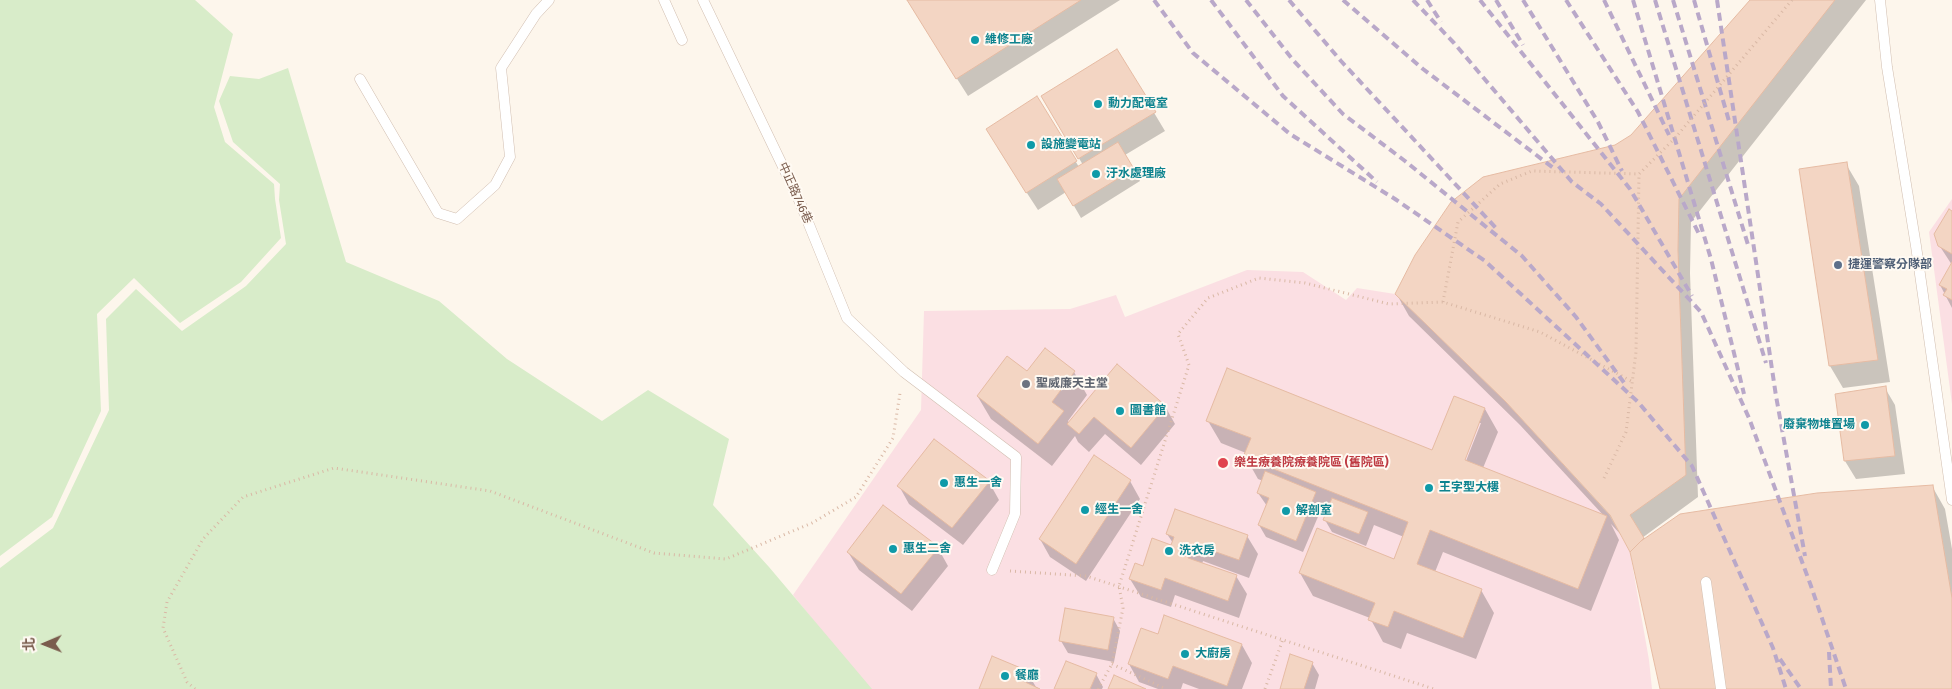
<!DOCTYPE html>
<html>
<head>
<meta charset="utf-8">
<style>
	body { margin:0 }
	#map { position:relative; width:1952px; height:689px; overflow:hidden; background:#fdf6ec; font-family:"Fira Sans","Noto Sans TC",sans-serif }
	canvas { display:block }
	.north { position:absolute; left:20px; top:619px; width:50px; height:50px; -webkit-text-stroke:4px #fffaf3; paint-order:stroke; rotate:269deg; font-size:14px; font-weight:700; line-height:20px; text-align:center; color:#7a5c4d }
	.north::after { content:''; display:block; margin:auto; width:18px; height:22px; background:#7a5c4d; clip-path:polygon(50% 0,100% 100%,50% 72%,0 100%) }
</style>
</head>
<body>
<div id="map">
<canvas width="1952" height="689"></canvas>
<div class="north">北</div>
</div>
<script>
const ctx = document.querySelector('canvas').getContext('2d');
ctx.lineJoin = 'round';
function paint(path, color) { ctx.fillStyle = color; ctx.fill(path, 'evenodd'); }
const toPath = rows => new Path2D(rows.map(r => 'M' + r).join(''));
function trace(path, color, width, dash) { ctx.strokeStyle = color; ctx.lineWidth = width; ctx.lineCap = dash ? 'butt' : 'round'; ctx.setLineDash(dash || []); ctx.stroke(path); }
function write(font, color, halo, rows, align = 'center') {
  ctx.font = font + ' "Fira Sans","Noto Sans TC",sans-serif'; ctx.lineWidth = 4; ctx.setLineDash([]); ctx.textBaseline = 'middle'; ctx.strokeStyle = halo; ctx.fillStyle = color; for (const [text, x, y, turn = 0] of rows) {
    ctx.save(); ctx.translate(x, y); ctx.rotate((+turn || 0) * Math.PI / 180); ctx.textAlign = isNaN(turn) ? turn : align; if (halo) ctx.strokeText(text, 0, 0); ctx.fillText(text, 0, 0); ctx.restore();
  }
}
paint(toPath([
	[1952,199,1952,404,1929,232],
	[1247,270,1303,272,1346,300,1357,288,1395,294,1506,402,1609,515,1630,552,1649,660,1652,689,868,689,793,595,921,410,924,311,1070,309,1116,295,1125,317]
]), '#fbdfe3');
paint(toPath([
	[0,0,195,0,233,34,214,107,225,142,274,184,275,199,281,238,241,282,180,323,134,278,97,314,101,411,52,517,0,556],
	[288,68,346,262,439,301,507,359,602,421,648,390,729,439,713,505,769,567,872,689,0,689,0,568,53,528,109,410,106,319,136,289,182,331,246,286,286,244,279,200,280,184,233,142,219,101,230,76,259,79]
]), '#d8ecc9');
paint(toPath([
	[907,0,1120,0,968,96],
	[1752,0,1866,0,1691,222,1690,273,1698,497,1642,538,1644,540,1932,486,1945,509,1952,549,1952,689,1661,689,1631,551,1623,537,1611,524,1619,540,1591,611,1443,552,1435,572,1481,590,1494,613,1476,659,1407,633,1401,649,1383,642,1370,618,1313,596,1300,573,1394,560,1404,537,1374,525,1366,546,1332,532,1325,520,1330,508,1323,505,1303,552,1266,537,1259,525,1267,506,1258,493,1263,481,1258,479,1245,456,1246,453,1221,443,1208,421,1433,452,1485,409,1498,432,1483,468,1604,516,1520,425,1409,316,1396,293,1631,136],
	[1478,423,1481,423,1464,466,1462,465],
	[1117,51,1165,131,1125,155,1140,181,1081,218,1066,192,1038,210,997,147,1036,98,1079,167,1083,165,1042,96],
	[1846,164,1859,186,1890,382,1843,388,1830,366,1800,171],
	[1952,213,1952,308,1940,285,1952,265,1939,245],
	[1117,366,1165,406,1175,424,1141,465,1105,434,1089,452,1078,442,1075,436,1052,466,991,419,978,397,1027,373,1074,372,1087,395,1068,421,1069,423],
	[1885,388,1895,405,1905,474,1856,479,1845,461,1836,395],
	[1130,481,1140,499,1086,581,1050,557,1040,539],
	[989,482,999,500,963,545,909,504,899,486],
	[1167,534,1247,536,1258,554,1249,578,1203,561,1202,564,1236,576,1247,594,1239,618,1175,595,1171,607,1141,597,1130,579,1172,546,1173,543],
	[938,548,948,566,912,611,859,570,848,552],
	[1113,618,1120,631,1114,662,1068,653,1061,641],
	[1158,635,1242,645,1252,663,1242,689,1199,689,1183,683,1181,689,1158,689,1139,682,1129,664],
	[1312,663,1319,675,1315,689,1281,689],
	[1027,672,1036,687,1040,689,980,689],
	[1096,674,1103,687,1102,689,1056,689]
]), '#0003');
const building = toPath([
	[907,0,1081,0,956,79,907,0],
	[1750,0,1835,0,1679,199,1678,250,1686,475,1630,515,1644,538,1630,552,1610,515,1506,402,1395,294,1415,255,1451,202,1483,177,1615,145,1631,135,1750,0],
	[1117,49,1156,112,1078,159,1041,96,1117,49],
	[1037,96,1077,161,1026,193,986,129,1037,96],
	[1118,142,1134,169,1073,206,1057,179,1118,142],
	[1847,162,1878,360,1829,366,1799,169,1847,162],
	[1949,209,1952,211,1952,254,1938,246,1934,234,1949,209],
	[1952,262,1952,300,1943,295,1947,289,1939,285,1952,262],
	[1045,348,1075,371,1052,402,1064,411,1038,444,977,396,1007,356,1027,371,1045,348],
	[1117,364,1166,406,1131,448,1094,417,1079,434,1067,424,1117,364],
	[1227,368,1432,450,1454,396,1485,408,1465,460,1607,516,1578,589,1430,530,1417,564,1482,589,1463,638,1394,611,1388,627,1368,620,1375,603,1299,573,1317,528,1394,559,1408,522,1243,457,1251,438,1206,421,1227,368],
	[1886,386,1895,456,1844,461,1835,394,1886,386],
	[934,439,990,481,952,528,897,486,934,439],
	[1094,455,1131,480,1076,564,1039,539,1094,455],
	[1265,471,1316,492,1296,541,1258,525,1269,498,1257,493,1265,471],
	[1933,485,1952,598,1952,689,1660,689,1630,552,1641,541,1680,514,1817,493,1933,485],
	[1332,498,1368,512,1359,534,1323,520,1332,498],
	[883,505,939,547,901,594,847,552,883,505],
	[1175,509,1248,535,1239,560,1193,544,1188,558,1237,575,1228,601,1165,578,1161,590,1129,579,1135,563,1143,566,1152,538,1171,545,1174,537,1166,534,1175,509],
	[1065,608,1114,617,1108,650,1059,641,1065,608],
	[1164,615,1242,644,1227,686,1173,666,1168,679,1128,664,1141,628,1158,634,1164,615],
	[1290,654,1313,662,1304,689,1280,689,1290,654],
	[992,656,1028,671,1023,681,1040,689,979,689,992,656],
	[1066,661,1097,673,1090,689,1054,689,1066,661],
	[1114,675,1146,689,1108,689,1114,675]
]);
paint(building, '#f3d5c3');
trace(building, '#e6bba3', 1);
const service = toPath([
	[664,0,682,40],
	[703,0,799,200,847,318,904,372,1016,457,1015,514,992,570],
	[1880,0,1887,67,1916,246,1952,500],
	[360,79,438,213,457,219,495,185,510,157,501,68,536,14,549,0],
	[1706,582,1721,689]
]);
trace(service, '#d1beb0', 11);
trace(toPath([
	[1443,302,1458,222,1500,184,1532,171,1639,174,1675,138],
	[1604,478,1626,432,1636,352,1639,174],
	[1010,571,1086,576,1434,689],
	[1112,664,1166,689],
	[195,689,187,682,163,628,167,602,203,539,243,497,334,468,490,491,654,553,726,559,812,523,856,497,893,438,900,393],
	[1098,689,1112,664,1123,608,1119,586,1189,365,1178,334,1208,298,1259,278,1305,283,1389,304,1443,302,1540,332,1631,381],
	[1265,689,1283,639]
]), '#d9b8a5', 3, [1, 4]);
trace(service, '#fff', 10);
trace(toPath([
	[1154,0,1193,53,1290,134,1395,199,1485,261,1638,402,1692,466,1773,648,1786,689],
	[1211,0,1283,96,1377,182],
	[1246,0,1293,60,1343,114,1405,161,1522,256,1576,317,1625,384],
	[1289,0,1341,61,1496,228],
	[1343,0,1423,69,1556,170],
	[1413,0,1454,43,1572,182,1601,204,1701,312,1749,418,1811,586,1846,689],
	[1427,0,1441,22],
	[1480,0,1630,189,1692,296],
	[1496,0,1523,45],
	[1523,0,1598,122,1622,171],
	[1566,0,1638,112,1699,234],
	[1604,0,1669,135],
	[1633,0,1711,259,1744,394],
	[1655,0,1766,363],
	[1673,0,1749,248],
	[1694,0,1729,121],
	[1717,0,1776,396,1805,556],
	[1829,652,1831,689],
	[1780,659,1801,689]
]), '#b9a8c9', 4, [8, 5]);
trace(toPath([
	[1675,138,1792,0]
]), '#d9b8a5', 3, [1, 4]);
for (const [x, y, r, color] of [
	[975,40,5,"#0f9aa8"],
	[1098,104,5,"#0f9aa8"],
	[1031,145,5,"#0f9aa8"],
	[1096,174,5,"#0f9aa8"],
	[1838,265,5,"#5c6f8a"],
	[1026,384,5,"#6b7280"],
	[1120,411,5,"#0f9aa8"],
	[1865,425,5,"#0f9aa8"],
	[1223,463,6,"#e0444e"],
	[944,483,5,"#0f9aa8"],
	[1429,488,5,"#0f9aa8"],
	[1085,510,5,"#0f9aa8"],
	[1286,511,5,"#0f9aa8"],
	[893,549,5,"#0f9aa8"],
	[1169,551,5,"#0f9aa8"],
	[1185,654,5,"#0f9aa8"],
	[1005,676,5,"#0f9aa8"]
]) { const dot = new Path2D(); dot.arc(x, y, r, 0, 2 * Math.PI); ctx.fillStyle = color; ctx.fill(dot); trace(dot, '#fffaf3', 2); }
write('bold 12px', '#0d838f', '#fffaf3', [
	["維修工廠",985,40],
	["動力配電室",1108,104],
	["設施變電站",1041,145],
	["汙水處理廠",1106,174],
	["圖書館",1130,411],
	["廢棄物堆置場",1855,425,"right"],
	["惠生一舍",954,483],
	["王字型大樓",1439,488],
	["經生一舍",1095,510],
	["解剖室",1296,511],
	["惠生二舍",903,549],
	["洗衣房",1179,551],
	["大廚房",1195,654],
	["餐廳",1015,676]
], 'left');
write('12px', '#7a5c4d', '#fffaf3', [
	["中正路746巷",795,193,66]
]);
write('bold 12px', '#4e5e75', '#fffaf3', [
	["捷運警察分隊部",1848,265]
], 'left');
write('bold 12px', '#5b616d', '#fffaf3', [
	["聖威廉天主堂",1036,384]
], 'left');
write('bold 12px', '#be3a42', '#fffaf3', [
	["樂生療養院療養院區 (舊院區)",1234,463]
], 'left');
</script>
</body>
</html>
